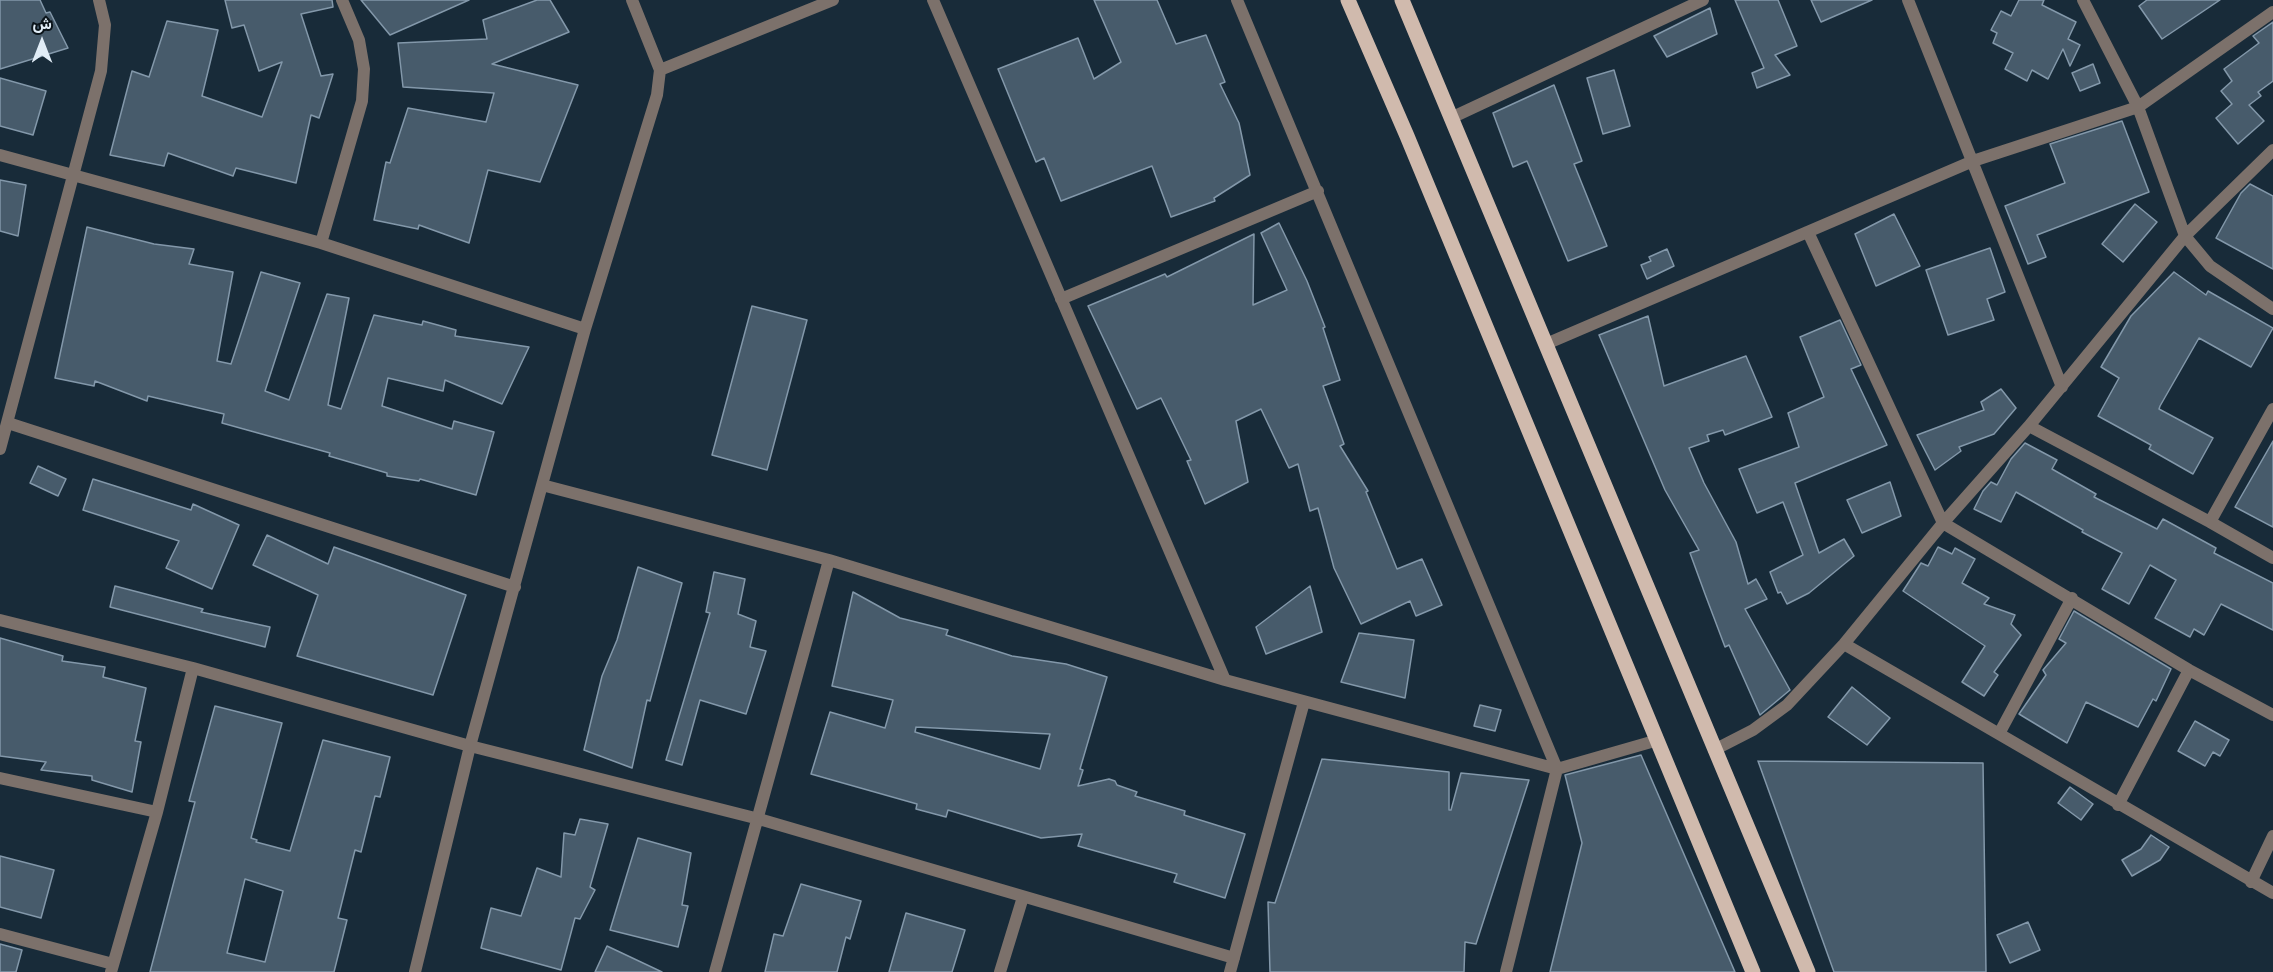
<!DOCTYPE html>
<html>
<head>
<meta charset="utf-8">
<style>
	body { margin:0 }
	#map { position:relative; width:2273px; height:972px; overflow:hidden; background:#182b39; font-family:"Crimson Pro",Vazirmatn,serif }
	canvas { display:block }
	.north { position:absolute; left:12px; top:12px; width:60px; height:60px; -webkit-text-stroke:4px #0a1319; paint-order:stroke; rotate:0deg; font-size:16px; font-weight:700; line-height:24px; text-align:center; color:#e1edf7 }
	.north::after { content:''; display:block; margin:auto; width:21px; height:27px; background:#e1edf7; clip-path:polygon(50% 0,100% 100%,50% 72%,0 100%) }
</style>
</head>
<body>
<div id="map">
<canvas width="2273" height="972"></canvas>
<div class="north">ش</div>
</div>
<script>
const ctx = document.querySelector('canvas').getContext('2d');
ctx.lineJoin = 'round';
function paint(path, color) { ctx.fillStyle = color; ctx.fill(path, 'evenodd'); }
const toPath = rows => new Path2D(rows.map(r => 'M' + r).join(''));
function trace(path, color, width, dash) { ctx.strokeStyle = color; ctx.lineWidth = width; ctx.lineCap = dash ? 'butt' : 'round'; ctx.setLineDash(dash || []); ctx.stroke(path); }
const building = toPath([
	[0,0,40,0,46,13,50,12,68,48,0,69,0,0],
	[225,0,332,0,333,7,301,14,321,76,333,74,319,118,311,115,296,183,236,168,233,176,168,153,164,166,110,155,132,71,149,77,167,21,218,30,202,96,262,117,282,62,259,71,244,25,232,28,225,0],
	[361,0,469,0,390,35,361,0],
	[537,0,550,0,569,32,492,64,578,85,540,182,488,170,469,243,419,225,418,229,374,220,386,162,390,163,408,108,486,122,494,93,403,87,398,43,487,39,483,20,537,0],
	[1094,0,1157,0,1176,44,1206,35,1225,82,1220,84,1239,123,1250,175,1214,198,1215,201,1171,217,1152,166,1061,201,1044,158,1036,162,998,69,1078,38,1094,79,1121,62,1094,0],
	[1735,0,1778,0,1797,46,1775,55,1790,75,1757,88,1752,73,1764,68,1735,0],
	[1811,0,1872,0,1821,22,1811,0],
	[2019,0,2044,0,2042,5,2076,22,2068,39,2080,45,2070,66,2063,49,2048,79,2032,70,2027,81,2005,69,2013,53,1993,43,1997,33,1991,30,2001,11,2011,16,2019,0],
	[2147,0,2220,0,2162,39,2139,6,2147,0],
	[1710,8,1717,34,1667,57,1654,36,1710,8],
	[2273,22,2273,81,2258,92,2261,96,2249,105,2264,121,2238,144,2216,118,2232,104,2221,91,2232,81,2224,69,2259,43,2253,36,2273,22],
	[2093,64,2100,83,2080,91,2072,73,2093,64],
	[1614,70,1630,126,1603,134,1587,78,1614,70],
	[0,78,46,91,33,135,0,126,0,78],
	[1554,85,1582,161,1574,164,1607,246,1568,261,1527,161,1513,167,1493,113,1554,85],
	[2122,121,2149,192,2037,235,2046,257,2028,264,2005,206,2065,183,2050,144,2122,121],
	[0,180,26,185,18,236,0,231,0,180],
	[2250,184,2273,196,2273,269,2216,238,2241,193,2250,184],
	[2135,204,2157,222,2123,262,2102,244,2135,204],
	[1894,214,1920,266,1876,286,1855,234,1894,214],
	[1279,223,1307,281,1325,327,1323,328,1340,380,1323,386,1344,444,1340,446,1368,491,1366,492,1397,569,1422,559,1442,605,1416,616,1410,601,1361,624,1334,568,1318,508,1310,511,1298,464,1289,468,1261,409,1236,421,1248,482,1205,504,1187,461,1191,460,1161,398,1137,409,1088,306,1165,274,1167,277,1254,234,1253,305,1287,290,1261,233,1279,223],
	[87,227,154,244,194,249,189,264,233,272,217,361,231,364,261,272,300,283,265,391,289,400,327,294,349,298,328,405,341,409,374,315,422,325,423,321,456,330,455,336,529,347,502,404,445,380,443,391,388,378,382,406,452,429,454,421,494,432,476,495,420,479,419,481,387,476,387,473,329,456,330,453,222,423,224,414,148,396,147,401,95,381,94,386,55,378,87,227],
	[1990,248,2005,292,1987,299,1994,320,1948,335,1926,270,1990,248],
	[1667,249,1674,266,1647,279,1641,265,1651,261,1649,257,1667,249],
	[2174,272,2206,295,2208,291,2273,328,2251,367,2199,338,2160,406,2159,409,2213,438,2193,474,2149,449,2151,445,2098,416,2119,378,2101,367,2131,316,2174,272],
	[752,306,807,320,767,470,712,455,752,306],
	[1648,316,1664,386,1746,356,1772,417,1725,435,1723,430,1707,435,1709,441,1689,448,1704,483,1736,542,1748,584,1756,579,1767,599,1745,609,1790,690,1760,715,1729,645,1725,647,1705,594,1690,553,1699,550,1665,490,1599,335,1648,316],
	[1840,320,1861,365,1851,369,1887,445,1795,483,1819,553,1844,539,1854,556,1809,593,1787,604,1781,592,1778,593,1770,572,1803,555,1783,502,1757,513,1739,469,1799,447,1788,413,1824,397,1800,337,1840,320],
	[2001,389,2016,408,1994,434,1959,447,1961,451,1935,470,1917,435,1984,410,1981,402,2001,389],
	[2273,441,2273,527,2235,507,2273,441],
	[2025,443,2057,460,2052,469,2096,494,2094,497,2157,529,2163,519,2216,548,2214,553,2273,583,2273,630,2221,604,2204,635,2194,629,2190,637,2155,618,2176,580,2150,565,2129,604,2102,589,2122,553,2082,532,2083,530,2016,492,2001,522,1974,509,1983,491,1991,482,1997,485,2011,459,2025,443],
	[38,466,66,479,58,496,30,483,38,466],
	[93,479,191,510,193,504,239,525,212,589,166,568,179,541,83,510,93,479],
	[1890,482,1901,516,1862,533,1847,500,1890,482],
	[267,535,328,564,334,547,466,595,433,695,297,656,318,595,253,565,267,535],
	[1938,547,1952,554,1955,548,1975,559,1962,583,1989,598,1984,604,2015,615,2011,624,2021,635,1994,672,1998,675,1984,696,1962,682,1985,646,1903,591,1921,563,1928,566,1938,547],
	[638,567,682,583,650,701,647,700,632,768,584,750,602,676,617,640,638,567],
	[714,572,745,579,738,614,756,621,750,647,766,651,746,714,700,700,682,765,666,760,710,613,706,612,714,572],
	[115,586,203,609,201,612,270,627,265,647,110,607,115,586],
	[1310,586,1322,632,1266,654,1256,627,1310,586],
	[853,592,900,618,948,630,946,635,1012,656,1066,664,1107,677,1080,769,1083,770,1078,786,1109,779,1115,781,1117,785,1137,792,1135,796,1185,811,1184,815,1245,834,1225,898,1174,882,1177,874,1078,846,1082,834,1041,838,948,810,946,817,916,809,917,804,811,774,830,712,885,728,893,700,832,686,853,592],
	[916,727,1050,734,1040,769,915,732,916,727],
	[2074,611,2171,669,2156,701,2153,699,2138,727,2086,702,2067,743,2019,714,2046,675,2043,670,2066,643,2059,639,2074,611],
	[1359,633,1414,640,1405,698,1341,682,1359,633],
	[0,638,63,656,62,661,105,667,103,677,146,688,135,741,141,742,132,792,92,780,92,776,41,770,46,762,0,756,0,638],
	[1852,687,1890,718,1867,745,1828,717,1852,687],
	[1480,705,1501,710,1495,731,1474,726,1480,705],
	[215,706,282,723,251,838,257,840,256,842,290,851,323,740,390,757,380,797,375,796,361,852,355,850,338,918,347,920,334,972,150,972,195,802,189,801,215,706],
	[245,879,283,891,265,962,227,953,245,879],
	[2195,721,2229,740,2220,756,2213,752,2205,766,2178,751,2195,721],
	[1641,755,1735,972,1550,972,1582,843,1565,775,1641,755],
	[1322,759,1449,772,1449,810,1451,810,1461,773,1529,780,1476,944,1465,942,1464,972,1270,972,1268,902,1275,903,1322,759],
	[1758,761,1983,763,1986,972,1834,972,1758,761],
	[2070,787,2093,804,2081,820,2058,803,2070,787],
	[580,819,608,824,590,887,595,890,580,919,575,918,561,970,481,948,491,908,521,916,537,868,561,877,564,833,575,835,580,819],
	[2151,835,2169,847,2160,860,2132,876,2122,860,2141,849,2151,835],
	[638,838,691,853,682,905,688,906,678,947,610,930,638,838],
	[0,856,54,870,41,918,0,907,0,856],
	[801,884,861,901,850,939,846,937,837,972,765,972,774,934,783,936,801,884],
	[906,913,965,930,952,972,889,972,906,913],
	[2028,922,2040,950,2010,963,1997,935,2028,922],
	[0,944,22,950,16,972,0,972,0,944],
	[607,946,662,972,595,972,607,946]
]);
paint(building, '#475b6b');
trace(building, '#8398aa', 1.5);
trace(toPath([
	[933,0,1225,680],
	[1237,0,1557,769,1506,972],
	[1908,0,2062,387],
	[2083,0,2138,107,2185,236,2210,266,2273,309],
	[660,70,833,0],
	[1453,117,1703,0],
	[0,155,321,243,585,329],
	[1808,232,1943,523,2189,670,2273,715],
	[321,243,362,101,364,69,359,40,342,0],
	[1061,299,1318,191],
	[1546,344,1973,161,2138,107,2273,12],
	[8,423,515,587],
	[2029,426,2185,236,2273,150],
	[0,449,101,71,105,25,99,0],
	[542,485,829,560,1225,680,1557,769,1658,740],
	[2210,522,2273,558],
	[0,620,193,668,470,746,759,819,1234,958],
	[1844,644,2273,893],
	[2000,732,2072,598],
	[1714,750,1753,730,1787,705,1844,644,1943,523,2029,426,2210,522,2273,409],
	[0,778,157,812],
	[2118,805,2189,670],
	[2251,882,2273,836],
	[0,934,113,964],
	[111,972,157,812,193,668],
	[415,972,470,746,585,329,657,95,660,70,632,0],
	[715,972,829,560],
	[1000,972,1023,897],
	[1230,972,1304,702]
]), '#7c716b', 12);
trace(toPath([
	[1348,0,1407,136,1753,972],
	[1402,0,1808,972]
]), '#d0baad', 15);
</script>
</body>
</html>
